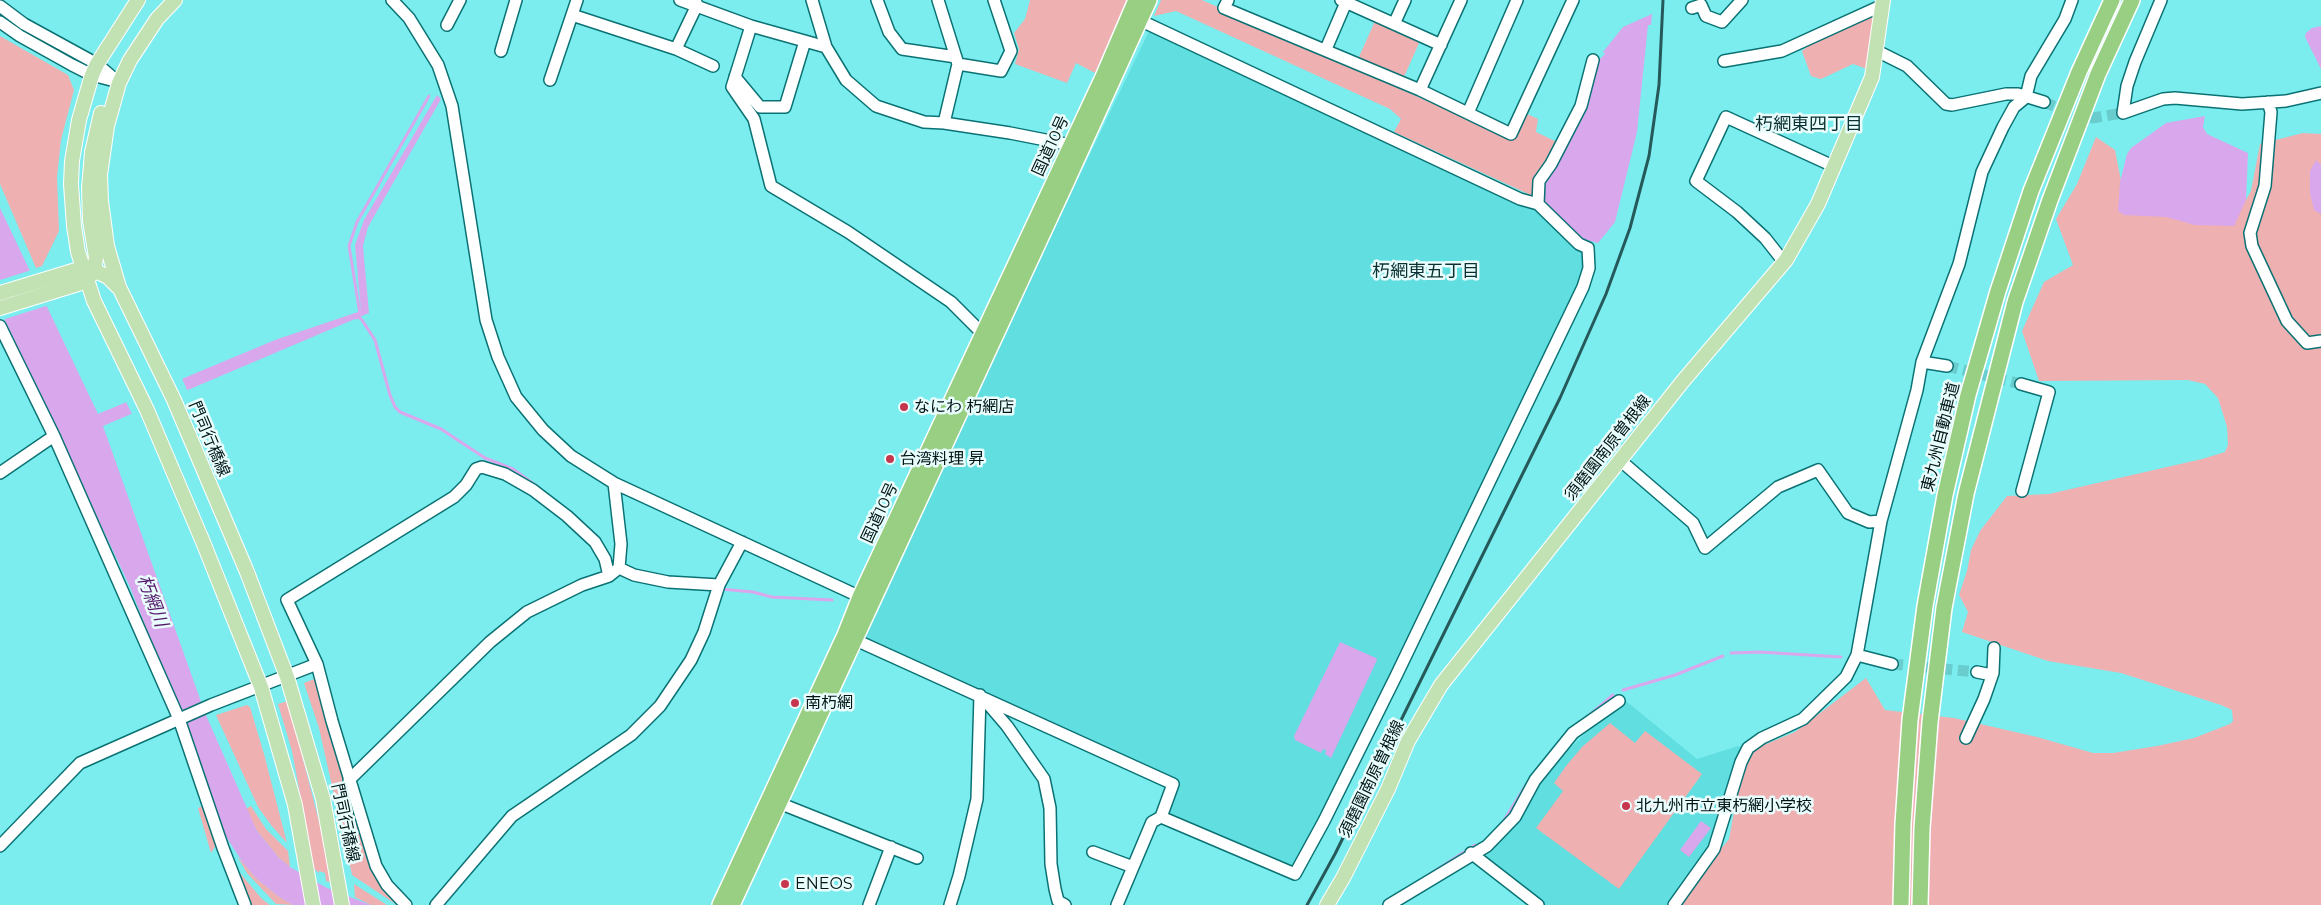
<!DOCTYPE html>
<html>
<head>
<meta charset="utf-8">
<style>
	body { margin:0 }
	canvas { display:block; background:#7bedee }
</style>
</head>
<body>
<canvas width="2321" height="905"></canvas>
<script>
const ctx = document.querySelector('canvas').getContext('2d');
ctx.lineJoin = 'round';
function paint(path, color) { ctx.fillStyle = color; ctx.fill(path, 'evenodd'); }
const toPath = rows => new Path2D(rows.map(r => 'M' + r).join(''));
function trace(path, color, width, dash) { ctx.strokeStyle = color; ctx.lineWidth = width; ctx.lineCap = dash ? 'butt' : 'round'; ctx.setLineDash(dash || []); ctx.stroke(path); }
function write(font, color, halo, rows, align = 'center') {
  ctx.font = font + ' Montserrat,"Noto Sans JP",sans-serif'; ctx.lineWidth = 5; ctx.setLineDash([]); ctx.textBaseline = 'middle'; ctx.strokeStyle = halo; ctx.fillStyle = color; for (const [text, x, y, turn = 0] of rows) {
    ctx.save(); ctx.translate(x, y); ctx.rotate((+turn || 0) * Math.PI / 180); ctx.textAlign = isNaN(turn) ? turn : align; if (halo) ctx.strokeText(text, 0, 0); ctx.fillText(text, 0, 0); ctx.restore();
  }
}
paint(toPath([
	[1152,25,1538,204,1588,248,1589,268,1295,874,1161,817,1173,785,856,640],
	[1626,701,1697,759,1738,746,1745,749,1722,836,1668,905,1544,905,1488,861,1486,856,1511,829,1533,793,1568,750,1592,727]
]), '#60dee0');
paint(toPath([
	[1030,0,1127,0,1095,73,1076,63,1067,83,1015,64,1019,49,1014,33,1025,19],
	[1161,0,1202,0,1512,139,1525,113,1538,119,1536,132,1559,143,1537,198,1394,132,1401,119,1390,109,1176,11,1154,16],
	[1875,15,1867,69,1853,64,1821,79,1811,76,1802,51,1807,47,1807,43],
	[1375,21,1420,41,1403,79,1358,59],
	[0,36,68,75,74,90,61,140,57,177,59,231,42,266,36,268,0,184],
	[2303,133,2321,134,2321,905,1681,905,1702,872,1729,839,1740,778,1747,758,1759,747,1795,732,1866,678,1885,710,1954,718,2037,737,2093,753,2113,753,2157,746,2194,738,2230,724,2233,721,2232,710,2221,705,2121,673,2048,661,1962,632,1968,612,1959,595,1967,571,1971,550,1980,531,2007,496,2049,494,2202,459,2225,452,2228,445,2227,427,2218,398,2205,384,2188,380,2039,381,2022,331,2044,282,2073,265,2056,219,2077,184,2096,137,2115,150,2124,196,2238,214,2251,191,2260,144],
	[317,678,328,730,370,862,402,905,397,905,352,875,319,728,304,683],
	[288,701,322,833,331,880,329,882,326,881,325,873,319,871,319,873,314,869,292,751,278,704],
	[247,705,250,707,264,754,287,843,271,825,258,807,216,715],
	[1610,723,1635,743,1645,731,1702,774,1619,889,1536,828,1563,791,1554,783,1566,766,1582,747],
	[203,806,216,845,211,853,198,808],
	[251,806,266,829,288,851,290,867,279,858,257,831,246,809],
	[237,856,256,878,278,896,293,905,276,904,247,873],
	[240,873,262,899,270,905,252,905,246,896,236,875],
	[354,884,387,905,371,905,355,897]
]), '#efb0b2');
paint(toPath([
	[1652,14,1651,25,1648,25,1637,132,1615,222,1598,243,1583,239,1543,201,1543,184,1597,62,1605,54,1603,52,1623,27],
	[2321,26,2321,69,2305,37,2306,33,2312,28],
	[437,95,441,99,368,227,363,246,369,313,103,426,205,713,257,831,279,858,290,867,327,888,371,905,293,905,278,896,256,878,243,863,223,832,184,725,130,587,0,310,0,208,98,414,275,340,361,311,355,245,364,220],
	[2205,116,2203,127,2207,134,2248,153,2246,200,2234,226,2195,225,2166,217,2124,215,2118,211,2120,182,2127,154,2131,148,2166,123],
	[2316,160,2321,165,2321,214,2314,210,2310,193,2310,171],
	[1340,642,1376,658,1377,660,1331,758,1325,754,1326,750,1323,749,1321,753,1295,740,1294,736],
	[1701,821,1711,828,1689,857,1680,850]
]), '#d9a7ec');
paint(toPath([
	[32,270,49,305,2,320,0,316,0,280],
	[181,376,188,392,133,416,125,400]
]), '#7bedee');
trace(toPath([
	[360,314,349,246,357,222,429,96],
	[356,318,359,317,362,320,375,340,390,395,395,407,400,412,441,429,485,458,513,469,538,487],
	[599,540,609,555],
	[721,589,753,592,772,597,832,600],
	[1731,653,1760,652,1841,657],
	[1623,690,1675,675,1723,656],
	[1585,719,1613,695],
	[1503,822,1526,785],
	[1427,876,1475,845]
]), '#d9a7ec', 3);
trace(toPath([
	[2044,102,2070,113,2092,118,2123,113],
	[1947,366,2021,384],
	[1892,664,1977,672]
]), '#69cdce', 11, [11, 5.5]);
const minor = toPath([
	[392,0,409,18,438,65,452,106,486,320,498,357,516,397,543,430,571,456,614,483,867,600],
	[680,0,751,26,826,47],
	[812,0,826,47,846,80,876,106,924,122,944,123,1010,133,1071,145],
	[877,0,889,32,902,49,956,57],
	[938,0,958,64,944,123],
	[1228,0,1224,8,1420,90,1511,134,1573,0],
	[1341,0,1441,45],
	[2161,0,2135,62,2127,86,2123,113,2163,99,2175,98,2242,104,2286,101,2321,93],
	[0,6,24,24,97,64,119,83],
	[1692,8,1701,5,1706,16,1722,22,1742,0],
	[572,15,676,49,697,5,695,0],
	[0,22,20,36,72,65,92,75,115,81],
	[1394,24,1405,0],
	[447,25,460,0],
	[751,26,732,87,754,119,771,186,848,232,951,302,983,334],
	[676,49,713,66],
	[1326,49,1347,0],
	[501,51,516,0],
	[1877,51,1907,66,1946,104,1952,105,2006,94,2018,94,2044,102],
	[1724,61,1782,51,1883,5],
	[958,64,1001,71,1011,51,994,0],
	[735,77,760,107,785,107,805,41],
	[550,80,577,0],
	[1420,90,1461,0],
	[2268,102,2271,112,2265,186,2250,233,2252,246,2287,321,2307,343,2321,341],
	[1468,113,1517,0],
	[1538,204,1539,181,1551,164,1581,106,1593,60],
	[1786,260,1780,257,1765,238,1737,212,1696,181,1726,117,1833,166],
	[0,326,54,436,179,719,223,848,245,905],
	[1922,362,1947,366],
	[2021,384,2049,392,2022,491],
	[1621,461,1693,523,1705,548,1778,487,1818,470,1848,513,1869,522,1881,521],
	[0,473,54,436],
	[619,568,634,575,668,582,719,585],
	[849,637,1173,784,1161,817,1295,874,1324,821,1396,676,1583,287,1589,268,1588,248,1579,244,1538,204,1520,199,1133,17],
	[1857,655,1892,664],
	[1977,672,1992,675],
	[983,698,1007,726,1044,779,1050,808,1051,864,1055,889,1058,901,1065,905],
	[1966,738,1984,699,1993,673,1994,648],
	[349,780,490,642,527,612,582,585,609,576,619,568,621,544,614,483],
	[779,803,917,858],
	[0,846,80,763,211,705,317,664],
	[1093,852,1133,867],
	[1471,853,1538,905],
	[406,905,387,885,376,866,332,721,317,664,287,600,454,497,466,485,476,469,482,467,505,474,533,490,567,516,595,542,605,559,609,576],
	[436,905,512,816,631,735,660,706,691,660,704,632,719,585,742,542],
	[869,905,891,847],
	[950,905,959,876,977,799,980,695],
	[1117,905,1152,822,1161,817],
	[1389,905,1487,846,1515,817,1535,780,1573,733,1619,701],
	[1674,905,1714,849,1741,762,1748,748,1762,738,1803,719,1846,677,1857,655,1881,521,1917,390,1922,362,1959,264,1982,172,2003,127,2014,107,2026,97,2031,76,2065,19,2072,0]
]);
const major = toPath([
	[138,0,97,64,92,75,79,120,72,161,71,184,74,226,78,252,94,301,147,410,203,542,261,687,295,805,313,905],
	[175,0,157,19,130,60,119,83,107,126,100,175,101,201,107,246,119,287,174,400,247,572,287,677,323,799,342,905],
	[0,293,76,270,100,273,108,277,118,287],
	[0,308,78,284,87,280,94,271,96,257,90,221,89,188,92,152,101,113],
	[1327,905,1343,878,1388,789,1408,741,1441,685,1683,381,1786,260,1818,204,1872,77,1883,0]
]);
const highway = toPath([
	[720,905,845,635,860,597,1103,77,1136,0],
	[732,905,1066,183,1149,0],
	[1901,905,1903,824,1910,720,1925,606,1945,495,1968,395,1998,291,2031,191,2079,72,2112,0],
	[1920,905,1922,828,1930,722,1944,608,1966,494,2015,302,2050,200,2098,74,2132,0]
]);
trace(minor, '#0b7274', 14);
trace(major, '#fff', 16);
trace(highway, '#fff', 18);
trace(minor, '#fff', 11);
trace(major, '#c2e2b4', 14);
trace(highway, '#99cf82', 15);
trace(toPath([
	[1307,905,1335,854,1560,398,1606,294,1630,228,1649,156,1659,85,1663,0]
]), '#26595a', 3);
for (const [x, y, r, color] of [
	[904,407,5,"#c6364c"],
	[890,459,5,"#c6364c"],
	[795,703,5,"#c6364c"],
	[1626,806,5,"#c6364c"],
	[785,884,5,"#c6364c"]
]) { const dot = new Path2D(); dot.arc(x, y, r, 0, 2 * Math.PI); ctx.fillStyle = color; ctx.fill(dot); trace(dot, '#e9fdfd', 2); }
write('16px', '#001516', '#e9fdfd', [
	["国道10号",1051,146,-65],
	["東九州自動車道",1941,437,-76],
	["門司行橋線",209,439,67],
	["須磨園南原曽根線",1608,448,-52],
	["国道10号",880,513,-65],
	["須磨園南原曽根線",1372,779,-64],
	["門司行橋線",345,823,78]
]);
write('16px', '#001516', '#e9fdfd', [
	["なにわ 朽網店",914,407],
	["台湾料理 昇",900,459],
	["南朽網",805,703],
	["北九州市立東朽網小学校",1636,806],
	["ENEOS",795,884]
], 'left');
write('18px', '#0b3132', '#e9fdfd', [
	["朽網東四丁目",1809,125],
	["朽網東五丁目",1426,272]
]);
write('italic 18px', '#56196a', '#e9fdfd', [
	["朽網川",152,601,69]
]);
</script>
</body>
</html>
